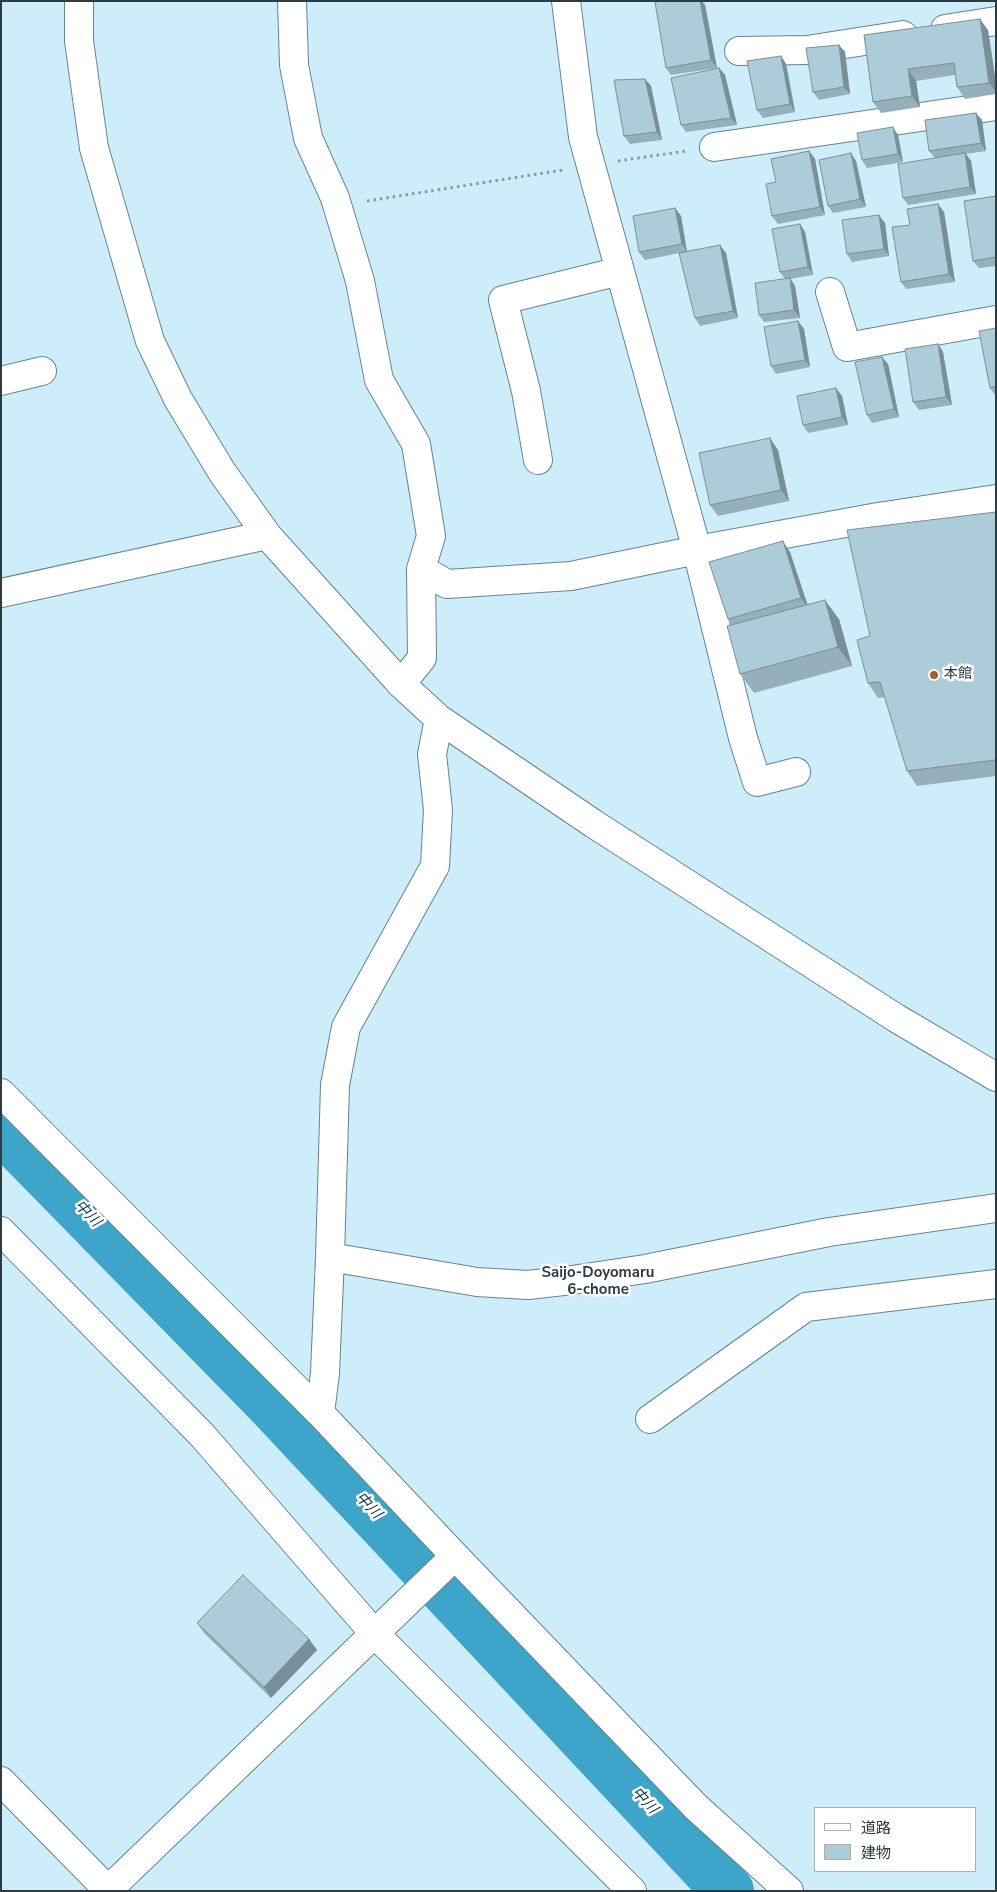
<!DOCTYPE html>
<html>
<head>
<meta charset="utf-8">
<style>
	body { margin:0 }
	#map { position:relative; width:997px; height:1892px; overflow:hidden; background:#cdedfa; font-family:"Nunito Sans","Noto Sans JP",sans-serif }
	canvas { display:block }
	.frame { position:absolute; inset:0; border:2px solid #2e3b40; pointer-events:none }
	.legend { position:absolute; left:814px; top:1807px; width:162px; height:65px; box-sizing:border-box; background:#fff; border:1px solid #abb1b3; margin:0; padding:6px 9px; list-style:none; font-size:15px; color:#2e3b40 }
	.legend li { display:flex; align-items:center; gap:10px; height:25px }
	.legend b { width:25px; border:1px solid #abb1b3 }
</style>
</head>
<body>
<div id="map">
<canvas width="997" height="1892"></canvas>
<div class="frame"></div>
<ul class="legend">
<li><b style="height:6px;background:#fff"></b>道路</li>
<li><b style="height:14px;background:#adccd9"></b>建物</li>
</ul>
</div>
<script>
const ctx = document.querySelector('canvas').getContext('2d');
ctx.lineJoin = 'round';
const toPath = rows => new Path2D(rows.map(r => 'M' + r).join(''));
function trace(path, color, width, dash) { ctx.strokeStyle = color; ctx.lineWidth = width; ctx.lineCap = dash ? 'butt' : 'round'; ctx.setLineDash(dash || []); ctx.stroke(path); }
function paint(path, color) { ctx.fillStyle = color; ctx.fill(path, 'evenodd'); }
function write(font, color, halo, rows, align = 'center') {
  ctx.font = font + ' "Nunito Sans","Noto Sans JP",sans-serif'; ctx.lineWidth = 5; ctx.setLineDash([]); ctx.textBaseline = 'middle'; ctx.strokeStyle = halo; ctx.fillStyle = color; for (const [text, x, y, turn = 0] of rows) {
    ctx.save(); ctx.translate(x, y); ctx.rotate((+turn || 0) * Math.PI / 180); ctx.textAlign = isNaN(turn) ? turn : align; if (halo) ctx.strokeText(text, 0, 0); ctx.fillText(text, 0, 0); ctx.restore();
  }
}
trace(toPath([
	[1,1127,271,1403,728,1891]
]), '#3da5c9', 52);
const minor = toPath([
	[79,1,79,41,94,148,150,341,178,399,222,472,267,535,401,684,439,719,594,824,896,1018,996,1077],
	[292,1,294,65,308,138,335,198,360,281,379,380,416,444,431,536,421,569],
	[566,1,583,137,697,550,743,738,757,782,796,772],
	[945,29,996,21],
	[739,51,807,50,903,35],
	[714,147,996,106],
	[830,292,847,347,996,320],
	[1,381,42,371],
	[538,460,526,391,503,300,620,271],
	[1,593,267,535],
	[401,684,422,658,421,569,447,584,571,576,697,550,878,517,996,499],
	[1,1093,320,1413,455,1556,696,1807,789,1891],
	[1,1231,202,1435,374,1633,632,1891],
	[330,1257,477,1282,528,1285,572,1280,645,1269,829,1232,996,1208],
	[320,1413,325,1373,330,1257,335,1085,346,1027,435,866,438,810,432,754,439,719],
	[650,1419,806,1307,996,1284],
	[1,1781,108,1890],
	[107,1891,455,1556]
]);
trace(minor, '#66838f', 30);
trace(toPath([
	[618,161,686,151],
	[367,201,563,170]
]), '#839ba4', 3, [2.5, 4]);
trace(minor, '#fff', 28);
paint(toPath([
	[705,5,717,68,671,75,666,68],
	[988,30,996,83,996,94,965,99,957,87,955,75,916,81,920,107,881,113,873,102,864,35],
	[839,45,845,52,850,94,819,100,813,92],
	[781,56,786,64,795,112,763,118,757,110],
	[719,68,725,75,737,125,686,132,681,125],
	[645,79,651,86,662,140,630,144,624,136],
	[982,120,986,151,966,154,971,161,976,194,908,205,903,198,935,158,929,151],
	[898,135,903,162,867,168,862,160],
	[809,151,815,159,825,215,778,224,772,216,776,182],
	[856,161,866,207,833,213,828,206],
	[996,196,996,266,979,268,973,261],
	[675,208,681,216,687,251,726,253,738,318,700,326,695,318,679,253,645,260,639,252],
	[944,212,955,282,906,289,901,282,910,225],
	[885,223,889,256,852,262,847,254],
	[800,224,805,232,813,275,790,279,795,286,800,318,764,322,759,315,785,279,780,272],
	[996,328,996,400,995,395,990,388],
	[804,329,810,367,776,374,771,366],
	[938,344,943,352,952,405,919,410,913,402],
	[882,357,888,364,899,417,872,423,867,415],
	[842,396,848,425,808,433,803,425],
	[778,450,789,501,718,516,710,505],
	[996,512,996,776,917,786,907,771,885,697,878,698,868,683,870,636],
	[790,552,807,604,839,619,852,666,754,693,740,674,732,625,728,619],
	[197,1623,309,1639,317,1650,271,1698,205,1634]
]), '#95afbb');
paint(toPath([
	[700,1,702,1,705,5,717,68,711,60],
	[980,19,988,30,996,83,996,92,989,83],
	[839,45,845,52,850,94,844,87],
	[781,56,786,64,795,112,790,104],
	[719,68,725,75,737,125,731,118],
	[908,69,916,81,920,107,912,96],
	[645,79,651,86,662,140,657,132],
	[976,113,982,120,986,151,981,143],
	[893,127,898,135,903,162,898,154],
	[809,151,815,159,825,215,820,207],
	[851,153,856,161,866,207,860,199],
	[965,153,971,161,976,194,970,187],
	[938,204,944,212,955,282,949,274],
	[675,208,681,216,687,252,682,244],
	[879,215,885,223,889,256,884,249],
	[800,224,805,232,813,275,808,267],
	[720,245,726,253,738,318,733,311],
	[790,278,795,286,800,318,794,310],
	[798,321,804,329,810,367,805,360],
	[938,344,943,352,952,405,946,397],
	[882,357,888,364,899,417,894,409],
	[836,388,842,396,848,425,842,417],
	[770,438,778,450,789,501,781,490],
	[783,541,790,552,809,609,801,598],
	[825,600,839,619,852,666,838,647],
	[309,1639,317,1650,271,1698,264,1687]
]), '#798f98');
const building = toPath([
	[664,1,700,1,711,60,666,68,655,2,664,1],
	[980,19,989,83,957,87,954,63,908,69,912,96,873,102,864,35,980,19],
	[839,45,844,87,813,92,806,48,839,45],
	[781,56,790,104,757,110,747,61,781,56],
	[719,68,731,118,681,125,671,78,719,68],
	[645,79,657,132,624,136,614,80,645,79],
	[976,113,981,143,929,151,925,120,976,113],
	[893,127,898,154,862,160,857,133,893,127],
	[809,151,820,207,772,216,766,184,776,182,771,159,809,151],
	[851,153,860,199,828,206,819,160,851,153],
	[965,153,970,187,903,198,898,164,965,153],
	[996,196,996,257,973,261,964,201,996,196],
	[938,204,949,274,901,282,892,227,910,225,907,209,938,204],
	[675,208,682,244,639,252,633,216,675,208],
	[879,215,884,249,847,254,842,220,879,215],
	[800,224,808,267,780,272,772,229,800,224],
	[720,245,733,311,695,318,679,253,720,245],
	[790,278,794,310,759,315,755,283,790,278],
	[798,321,805,360,771,366,764,327,798,321],
	[996,328,996,386,990,388,979,331,996,328],
	[938,344,946,397,913,402,905,349,938,344],
	[882,357,894,409,867,415,855,362,882,357],
	[836,388,842,417,803,425,797,396,836,388],
	[770,438,781,490,710,505,699,453,770,438],
	[996,512,996,760,907,771,880,682,868,683,857,640,870,636,847,530,996,512],
	[783,541,801,598,728,619,709,562,783,541],
	[825,600,838,647,740,674,727,626,825,600],
	[243,1575,309,1639,264,1687,197,1623,243,1575]
]);
paint(building, '#adccd9');
trace(building, '#798f98', 1);
for (const [x, y, r, color] of [
	[934,675,5,"#a1622a"]
]) { const dot = new Path2D(); dot.arc(x, y, r, 0, 2 * Math.PI); ctx.fillStyle = color; ctx.fill(dot); trace(dot, '#fff', 2); }
write('14px', '#2e3b40', '#fff', [
	["本館",944,675]
], 'left');
write('italic 15px', '#0b3a49', '#fff', [
	["中川",87,1214,46],
	["中川",368,1506,47],
	["中川",644,1801,47]
]);
write('bold 15px', '#2e3b40', '#fff', [
	["Saijo-Doyomaru",598,1273],
	["6-chome",598,1290]
]);
</script>
</body>
</html>
